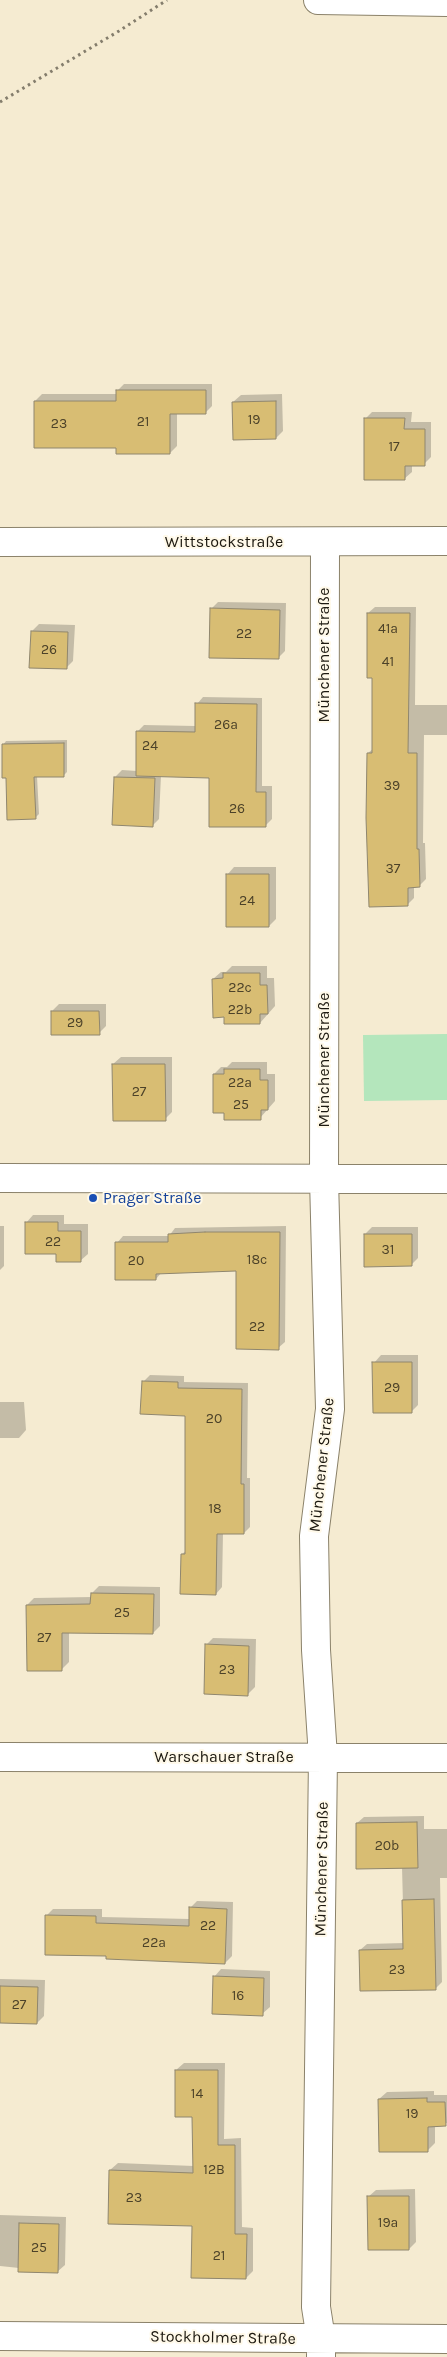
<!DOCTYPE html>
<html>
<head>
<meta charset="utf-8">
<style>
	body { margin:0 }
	canvas { display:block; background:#f5ebd1 }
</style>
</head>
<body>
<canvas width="447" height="2357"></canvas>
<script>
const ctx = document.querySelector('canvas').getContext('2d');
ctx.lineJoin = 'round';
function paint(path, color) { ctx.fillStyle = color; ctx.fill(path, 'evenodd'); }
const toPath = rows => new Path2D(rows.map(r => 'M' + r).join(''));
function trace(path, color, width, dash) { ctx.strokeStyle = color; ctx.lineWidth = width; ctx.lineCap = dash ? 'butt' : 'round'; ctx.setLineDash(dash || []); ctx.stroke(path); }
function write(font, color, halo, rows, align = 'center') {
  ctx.font = font + ' Karla,sans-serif'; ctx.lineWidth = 4; ctx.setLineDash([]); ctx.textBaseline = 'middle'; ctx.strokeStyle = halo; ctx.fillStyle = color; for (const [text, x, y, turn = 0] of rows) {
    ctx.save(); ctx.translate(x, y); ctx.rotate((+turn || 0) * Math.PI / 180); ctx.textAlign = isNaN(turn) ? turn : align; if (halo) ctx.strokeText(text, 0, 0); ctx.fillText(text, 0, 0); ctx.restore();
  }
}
paint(toPath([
	[447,1034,447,1100,364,1101,363,1035]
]), '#b4e6bc');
paint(toPath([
	[124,384,212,384,212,406,205,413,177,413,177,446,170,453,118,447,35,401,42,394,118,394,118,390],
	[282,394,283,431,276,438,233,402,241,395],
	[372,412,412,412,411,422,431,422,431,457,424,464,412,464,412,472,404,479,365,419],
	[218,602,286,603,285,651,278,658,211,609],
	[375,607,416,607,415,705,447,705,447,735,424,735,423,843,425,843,426,879,419,886,414,886,414,898,408,904,368,753,374,748,374,677,368,613],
	[39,624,75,625,73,661,66,668,32,631],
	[203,697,262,698,262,786,272,786,272,819,266,825,210,777,161,775,159,819,152,826,115,777,122,770,137,771,138,731,144,725,196,726,197,704],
	[67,740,67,772,64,775,37,776,39,814,35,818,7,777,3,745,6,741],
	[234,867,276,867,276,919,269,926,227,875],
	[232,966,267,966,267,978,274,978,275,1006,260,1023,225,1016,213,979,221,972,226,972],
	[59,1004,106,1004,106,1026,99,1033,52,1011],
	[121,1057,172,1057,172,1112,165,1119,113,1064],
	[232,1062,267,1062,267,1074,275,1074,275,1101,260,1118,214,1074,221,1067,227,1067],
	[33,1215,64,1215,64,1224,88,1224,88,1254,80,1261,57,1252,26,1223],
	[0,1226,4,1226,4,1266,0,1270],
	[286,1226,285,1342,278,1348,237,1270,161,1273,156,1279,117,1243,123,1236,169,1236,175,1228],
	[372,1227,418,1227,418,1258,411,1265,365,1234],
	[381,1355,418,1355,418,1405,411,1412,374,1363],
	[150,1375,184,1376,184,1382,248,1383,247,1478,250,1478,250,1527,244,1533,223,1533,222,1587,216,1594,182,1554,187,1550,187,1415,143,1382],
	[0,1402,24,1402,26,1430,19,1438,0,1438],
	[99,1586,160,1587,160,1626,153,1633,69,1632,69,1662,62,1669,27,1605,34,1598,92,1597,92,1593],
	[213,1638,256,1639,255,1687,248,1694,206,1645],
	[424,1816,424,1829,447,1829,447,1878,440,1878,442,1982,436,1988,360,1950,367,1944,404,1943,402,1867,357,1823,364,1817],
	[197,1901,233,1902,232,1956,225,1963,108,1954,46,1916,53,1909,102,1909,102,1917,190,1919,190,1908],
	[221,1969,270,1971,270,2007,262,2014,214,1977],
	[0,1979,45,1980,44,2016,37,2023,0,2022],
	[184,2063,225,2063,224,2139,241,2138,242,2227,253,2228,253,2271,246,2278,193,2225,110,2170,118,2163,194,2166,193,2116,176,2070],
	[434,2091,434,2095,447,2095,447,2123,435,2125,435,2143,428,2150,379,2099,387,2092],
	[415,2189,416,2242,409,2249,368,2197,376,2190],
	[0,2215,66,2217,65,2265,57,2272,0,2266]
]), '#0003');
const building = toPath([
	[116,390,206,390,206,414,170,414,170,454,116,454,116,448,34,448,34,401,116,401,116,390],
	[276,401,276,439,233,440,232,402,276,401],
	[364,418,405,418,404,429,425,429,425,466,405,466,405,480,364,480,364,418],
	[210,608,280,610,279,659,209,658,210,608],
	[367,613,410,613,408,753,417,753,417,849,419,849,420,887,408,888,408,906,369,907,366,818,367,753,372,753,372,678,367,678,367,613],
	[31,631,68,632,67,669,29,668,31,631],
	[195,703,257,704,256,792,266,792,266,827,209,827,209,778,136,776,136,731,195,732,195,703],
	[64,743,64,777,34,777,36,819,7,820,6,778,2,778,2,744,64,743],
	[114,777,155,778,153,827,112,825,114,777],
	[226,874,269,874,269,927,226,927,226,874],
	[223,973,260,973,260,985,267,985,268,1014,260,1014,260,1024,224,1024,224,1017,213,1018,212,979,223,978,223,973],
	[51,1011,99,1011,100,1035,51,1035,51,1011],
	[112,1064,165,1064,166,1121,113,1121,112,1064],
	[224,1069,260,1069,260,1080,268,1080,268,1110,261,1110,261,1120,224,1120,224,1113,213,1113,213,1074,224,1074,224,1069],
	[25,1222,58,1222,58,1231,81,1231,81,1262,56,1262,56,1254,25,1254,25,1222],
	[205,1232,280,1232,279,1350,236,1349,236,1271,156,1274,156,1280,115,1280,115,1242,168,1242,168,1234,205,1232],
	[364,1234,412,1234,412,1266,364,1267,364,1234],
	[372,1362,412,1362,412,1413,373,1413,372,1362],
	[142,1381,178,1382,178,1388,242,1389,241,1484,244,1484,244,1534,217,1534,216,1595,180,1594,181,1554,185,1554,185,1416,140,1414,142,1381],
	[91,1593,154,1594,153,1634,62,1633,62,1671,27,1671,26,1605,90,1604,91,1593],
	[205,1644,249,1646,248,1696,204,1694,205,1644],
	[417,1822,418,1868,356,1869,356,1823,417,1822],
	[434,1899,436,1990,360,1991,359,1950,403,1949,402,1900,434,1899],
	[189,1907,227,1909,225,1964,106,1959,106,1956,45,1955,45,1915,96,1916,96,1923,189,1926,189,1907],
	[213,1976,264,1978,263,2016,212,2014,213,1976],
	[0,1986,38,1987,37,2024,0,2023,0,1986],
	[175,2070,218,2070,218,2145,235,2145,235,2234,247,2234,246,2279,191,2278,192,2226,108,2224,109,2170,193,2173,192,2117,175,2117,175,2070],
	[427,2098,427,2102,445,2102,446,2126,428,2127,428,2152,379,2152,378,2099,427,2098],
	[367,2196,409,2196,409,2250,368,2250,367,2196],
	[19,2223,59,2224,58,2273,18,2272,19,2223]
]);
paint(building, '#d8bd73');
trace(building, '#8f866e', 1);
const street = toPath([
	[318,0,447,2],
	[0,542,447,541],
	[0,1178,447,1179],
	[0,1757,447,1758],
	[0,2336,447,2339],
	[321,2357,321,2339,316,2307,323,1757,316,1650,314,1536,330,1409,324,1179,325,542]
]);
trace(street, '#8b826a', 30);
trace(toPath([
	[0,102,119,31,167,0]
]), '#847d6c', 3, [2.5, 4]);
trace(street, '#fff', 28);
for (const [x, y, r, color] of [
	[93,1198,5,"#1a4fb4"]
]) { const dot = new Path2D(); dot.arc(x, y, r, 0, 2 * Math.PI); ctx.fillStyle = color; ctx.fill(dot); trace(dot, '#fff9e9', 2); }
write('14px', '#4c4229', null, [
	["19",254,420],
	["21",143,422],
	["23",59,424],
	["17",394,447],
	["41a",388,629],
	["22",244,634],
	["26",49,650],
	["41",388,662],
	["26a",226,725],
	["24",150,746],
	["39",392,786],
	["26",237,809],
	["37",393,869],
	["24",247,901],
	["22c",240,988],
	["22b",240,1010],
	["29",75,1023],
	["22a",240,1083],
	["27",139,1092],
	["25",241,1105],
	["22",53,1242],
	["31",388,1250],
	["18c",257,1260],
	["20",136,1261],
	["22",257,1327],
	["29",392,1388],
	["20",214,1419],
	["18",215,1509],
	["25",122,1613],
	["27",44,1638],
	["23",227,1670],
	["20b",387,1846],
	["22",208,1926],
	["22a",154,1943],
	["23",397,1970],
	["16",238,1996],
	["27",19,2005],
	["14",197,2094],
	["19",412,2114],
	["12B",214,2170],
	["23",134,2198],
	["19a",388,2223],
	["25",39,2248],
	["21",219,2256]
]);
write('16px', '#1d1910', '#fff9e9', [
	["Wittstockstraße",224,542],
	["Münchener Straße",324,655,-90],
	["Münchener Straße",324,1060,-90],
	["Münchener Straße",322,1465,-84],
	["Warschauer Straße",224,1757],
	["Münchener Straße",322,1869,-89],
	["Stockholmer Straße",223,2338,1]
]);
write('16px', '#164399', '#fff9e9', [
	["Prager Straße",103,1198]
], 'left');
</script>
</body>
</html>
